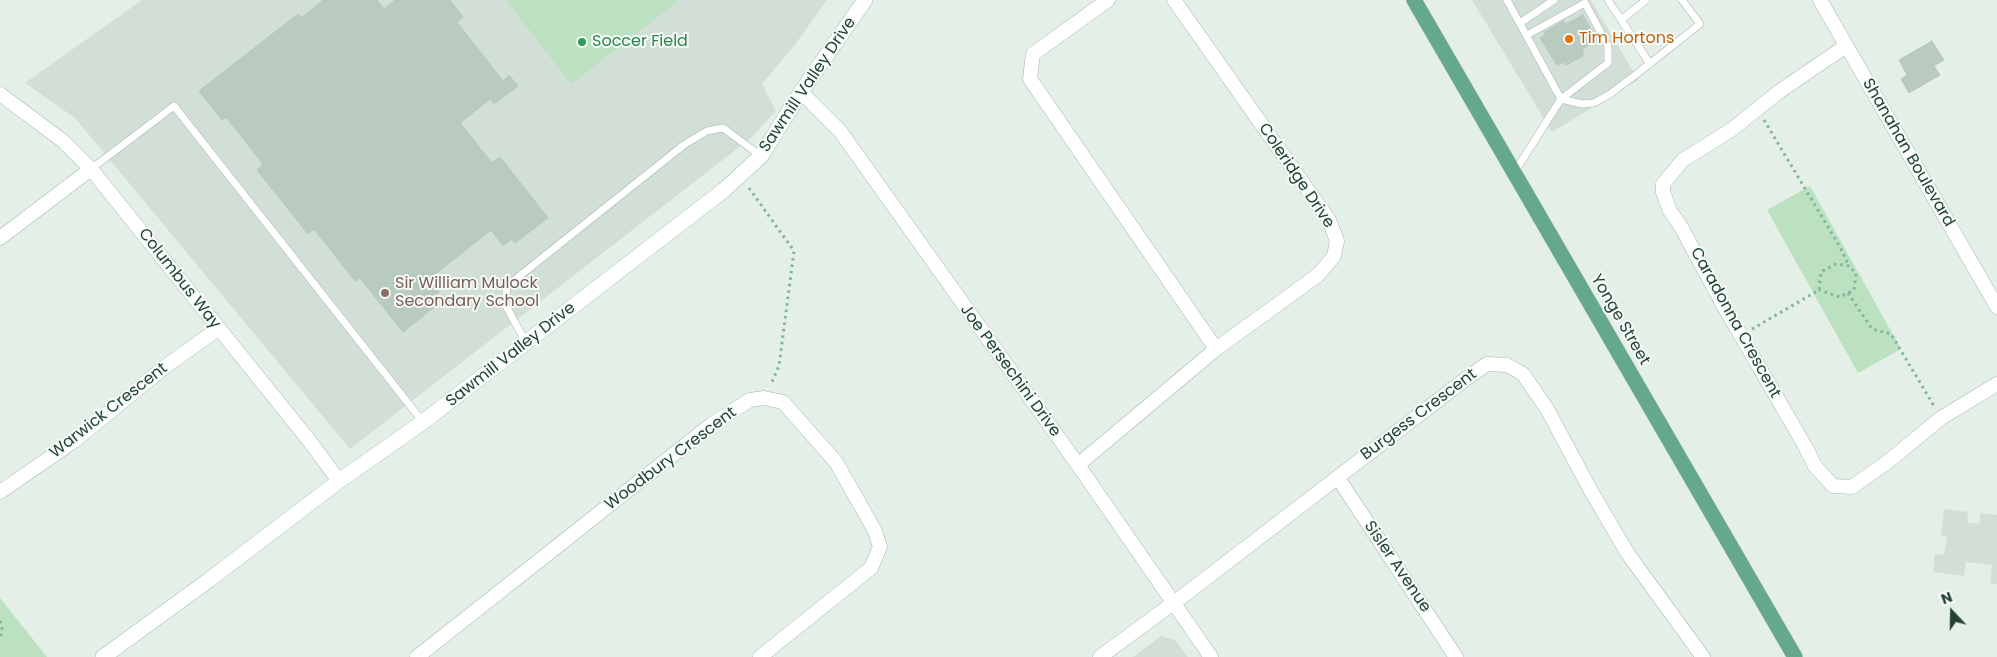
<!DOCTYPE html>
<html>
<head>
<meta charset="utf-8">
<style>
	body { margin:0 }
	#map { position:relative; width:1997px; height:657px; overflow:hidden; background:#e4efe8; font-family:Poppins,sans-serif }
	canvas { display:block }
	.north { position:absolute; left:1927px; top:587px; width:50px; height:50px; -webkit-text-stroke:4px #f5faf7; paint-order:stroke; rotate:339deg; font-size:14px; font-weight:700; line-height:20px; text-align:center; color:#214234 }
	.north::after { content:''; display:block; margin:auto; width:18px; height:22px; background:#214234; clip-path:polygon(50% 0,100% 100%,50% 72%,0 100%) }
</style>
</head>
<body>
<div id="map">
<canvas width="1997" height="657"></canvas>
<div class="north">N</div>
</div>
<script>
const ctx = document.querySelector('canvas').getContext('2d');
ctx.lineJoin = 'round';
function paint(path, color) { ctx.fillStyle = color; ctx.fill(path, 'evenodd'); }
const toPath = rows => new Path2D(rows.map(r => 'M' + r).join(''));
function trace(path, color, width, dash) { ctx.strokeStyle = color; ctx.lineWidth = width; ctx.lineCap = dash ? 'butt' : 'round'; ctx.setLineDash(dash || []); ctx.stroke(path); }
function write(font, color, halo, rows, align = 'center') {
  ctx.font = font + ' Poppins,sans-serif'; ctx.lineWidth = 4; ctx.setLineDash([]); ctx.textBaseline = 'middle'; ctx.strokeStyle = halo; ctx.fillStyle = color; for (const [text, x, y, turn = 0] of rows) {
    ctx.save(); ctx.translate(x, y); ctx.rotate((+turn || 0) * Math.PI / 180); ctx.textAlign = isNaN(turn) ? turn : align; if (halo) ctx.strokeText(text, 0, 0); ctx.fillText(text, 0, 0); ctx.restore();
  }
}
paint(toPath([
	[142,0,827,0,794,46,762,84,776,111,751,138,350,449,75,118,25,83],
	[1472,0,1591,0,1638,80,1552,132],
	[1944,509,1968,512,1967,522,1979,524,1981,513,1997,515,1997,584,1990,583,1992,565,1966,562,1964,576,1933,572,1935,554,1944,555,1947,536,1941,535],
	[1161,636,1175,640,1188,657,1133,657]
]), '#d2dfd7');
paint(toPath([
	[506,0,679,0,571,84],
	[1810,186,1901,349,1858,373,1767,210],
	[0,598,47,657,0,657]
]), '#bbe1c0');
const building = toPath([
	[323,0,377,0,384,9,395,0,450,0,463,17,457,22,503,81,509,75,518,86,494,104,490,99,460,123,492,163,500,157,548,218,515,243,512,239,503,246,491,230,429,279,439,292,431,298,437,305,403,332,360,278,355,281,314,229,308,234,257,170,263,164,226,117,222,120,199,91,298,14,301,18,323,0],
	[1583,15,1597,40,1583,49,1583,56,1566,65,1564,62,1557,65,1540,38,1544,36,1545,32,1563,21,1566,24,1583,15],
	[1932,41,1944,60,1934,66,1940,75,1909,93,1901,79,1907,75,1899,60,1932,41]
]);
paint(building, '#b9cac1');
trace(building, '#b5c9be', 1);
const lane = toPath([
	[1507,0,1561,99,1608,63,1608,46,1585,3,1527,35],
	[1608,0,1650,64],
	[1621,20,1646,0],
	[1520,23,1554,0],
	[91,169,174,106,423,422],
	[1514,173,1561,99,1582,104,1594,103,1610,94,1634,76,1700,24,1682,0],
	[526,343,505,304,507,286,685,144,707,131,723,128,761,156]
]);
const street = toPath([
	[1108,0,1033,54,1030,79,1216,349],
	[1820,0,1997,307],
	[1846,46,1780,91,1731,130,1683,160,1663,184,1663,192,1670,211,1680,225,1722,303,1805,446,1815,466,1833,486,1852,487,1890,460,1941,418,1997,384],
	[801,92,840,131,1078,465,1211,657],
	[0,94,63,141,91,169,311,443,339,481],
	[0,238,91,169],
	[1078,465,1216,349,1318,275,1334,256,1337,241,1329,220,1174,0],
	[1338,478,1456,657],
	[0,492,74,441,166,366,218,329],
	[417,657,712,424,750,400,764,398,783,402,836,462,875,531,880,547,871,568,760,657],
	[1100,657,1187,593,1467,378,1487,364,1507,365,1523,374,1547,409,1591,491,1628,554,1703,657]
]);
const secondary = toPath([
	[103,657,209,580,339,481,423,422,724,190,761,156,801,92,865,0]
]);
const primary = toPath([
	[1414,0,1795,657]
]);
trace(lane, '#a6b8ae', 8);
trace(street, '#a6b8ae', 15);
trace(secondary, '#a4beb1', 16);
trace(primary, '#c1cac6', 16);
trace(toPath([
	[1764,120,1840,247,1849,266],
	[749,188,794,251,779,366,771,384],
	[1848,293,1872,329,1891,334,1934,406],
	[1752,329,1819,290,1821,272,1836,264,1849,266,1856,274,1854,290,1840,297,1819,290],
	[0,621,2,628,0,640]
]), '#81b59d', 3, [2.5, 4]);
trace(lane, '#fff', 7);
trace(street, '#fff', 14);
trace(secondary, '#fff', 15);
trace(primary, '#64a88d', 15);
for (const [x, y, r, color] of [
	[1569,39,5,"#e8710a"],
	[582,42,5,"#2e9e5b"],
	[385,293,5,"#8d6e63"]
]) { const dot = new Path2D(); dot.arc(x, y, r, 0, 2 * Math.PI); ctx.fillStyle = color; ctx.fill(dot); trace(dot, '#f5faf7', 2); }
write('16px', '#c56008', '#f5faf7', [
	["Tim Hortons",1579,39]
], 'left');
write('16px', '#27864d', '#f5faf7', [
	["Soccer Field",592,42]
], 'left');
write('16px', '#214234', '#f5faf7', [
	["Sawmill Valley Drive",808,85,-56],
	["Shanahan Boulevard",1908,153,60],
	["Coleridge Drive",1296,176,56],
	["Columbus Way",179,279,52],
	["Yonge Street",1620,320,60],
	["Caradonna Crescent",1735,323,61],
	["Sawmill Valley Drive",511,355,-38],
	["Joe Persechini Drive",1010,371,54],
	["Warwick Crescent",109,411,-38],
	["Burgess Crescent",1419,415,-37],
	["Woodbury Crescent",671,459,-37],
	["Sisler Avenue",1397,567,56]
]);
write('16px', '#785e54', '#f5faf7', [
	["Sir William Mulock",395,284],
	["Secondary School",395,302]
], 'left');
</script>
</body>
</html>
